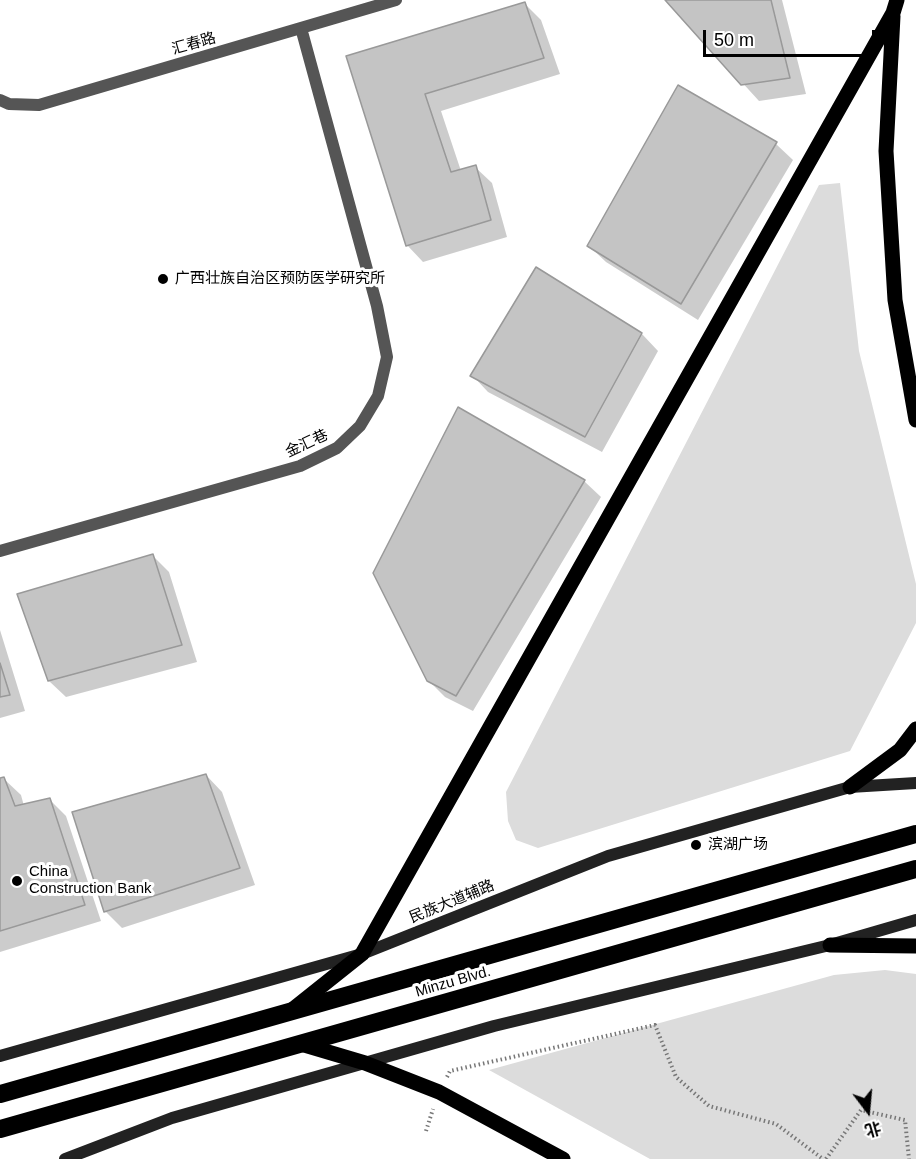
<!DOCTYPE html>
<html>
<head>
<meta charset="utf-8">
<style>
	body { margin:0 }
	#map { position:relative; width:916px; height:1159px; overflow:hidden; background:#fff; font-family:Arial,"Noto Sans SC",sans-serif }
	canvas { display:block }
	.north { position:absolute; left:838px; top:1081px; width:60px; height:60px; -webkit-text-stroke:4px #fff; paint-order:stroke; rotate:164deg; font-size:16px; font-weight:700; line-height:24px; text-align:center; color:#000 }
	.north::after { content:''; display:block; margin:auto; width:21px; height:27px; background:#000; clip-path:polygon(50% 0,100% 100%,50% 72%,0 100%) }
	.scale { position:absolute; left:703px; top:30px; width:172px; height:27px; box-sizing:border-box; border:3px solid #000; border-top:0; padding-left:8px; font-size:18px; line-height:21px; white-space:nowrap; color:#000; -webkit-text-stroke:4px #fff; paint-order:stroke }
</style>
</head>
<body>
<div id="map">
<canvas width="916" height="1159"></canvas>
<div class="north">北</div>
<div class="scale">50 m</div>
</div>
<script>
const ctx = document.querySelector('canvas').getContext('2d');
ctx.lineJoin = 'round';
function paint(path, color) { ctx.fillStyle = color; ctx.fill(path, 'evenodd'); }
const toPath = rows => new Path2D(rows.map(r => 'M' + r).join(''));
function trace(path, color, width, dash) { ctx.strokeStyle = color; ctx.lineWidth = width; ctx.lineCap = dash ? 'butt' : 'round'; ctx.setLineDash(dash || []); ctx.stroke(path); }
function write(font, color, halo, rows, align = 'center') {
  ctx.font = font + ' Arial,"Noto Sans SC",sans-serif'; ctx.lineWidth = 6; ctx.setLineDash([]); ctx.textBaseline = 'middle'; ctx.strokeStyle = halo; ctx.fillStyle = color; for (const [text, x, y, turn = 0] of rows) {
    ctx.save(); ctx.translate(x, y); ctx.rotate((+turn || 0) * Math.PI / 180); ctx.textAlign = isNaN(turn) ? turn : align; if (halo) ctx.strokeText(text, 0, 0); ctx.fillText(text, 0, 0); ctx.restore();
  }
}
paint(toPath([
	[840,183,859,351,916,584,916,623,850,751,538,848,516,840,508,821,506,792,819,185],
	[885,970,916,974,916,1159,650,1159,489,1070,834,975]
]), '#dcdcdc');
paint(toPath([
	[667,0,782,0,806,94,759,101],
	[525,4,541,20,560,74,441,111,461,171,475,167,492,183,507,237,423,262,407,245,348,57],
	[679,87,776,144,793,160,698,320,606,262,589,246],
	[537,269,642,334,658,351,602,452,488,392,472,375],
	[584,481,601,497,473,711,445,697,428,680],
	[153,556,169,572,197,662,66,697,49,681],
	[0,630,25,711,0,718],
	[206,775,222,792,255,885,122,928,105,911],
	[4,779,21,795,24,806,49,799,66,816,101,921,0,952,0,780]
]), '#0003');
const building = toPath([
	[665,0,771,0,790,78,741,85,665,0],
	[525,2,544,58,425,94,451,172,476,165,491,220,406,246,346,56,525,2],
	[678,85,777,142,681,304,587,246,678,85],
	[536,267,642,333,585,437,470,376,536,267],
	[458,407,585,480,456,696,427,681,373,573,458,407],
	[153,554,182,645,48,681,17,594,153,554],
	[0,663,10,695,0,697,0,663],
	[206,774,240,868,104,912,72,812,206,774],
	[4,777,15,806,50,798,85,905,0,931,0,778,4,777]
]);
paint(building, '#c4c4c4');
trace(building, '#999', 1.5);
trace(toPath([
	[447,1077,450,1071,655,1025,676,1077,709,1106,776,1124,823,1159],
	[426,1131,433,1109],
	[826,1159,861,1110,905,1120,909,1159]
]), '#777', 4, [1.5, 3]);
trace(toPath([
	[0,100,9,104,39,105,396,0],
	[0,551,300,466,337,448,360,426,378,396,387,357,377,306,301,28]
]), '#555', 12);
trace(toPath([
	[0,1056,362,954,608,856,850,787,916,783],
	[65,1159,172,1118,494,1026,830,945,916,920]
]), '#222', 12);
trace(toPath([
	[893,16,886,151,895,300,916,420],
	[850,787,900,750,916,729],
	[830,945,916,946],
	[293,1009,362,954,893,13,897,0],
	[301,1044,365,1063,439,1092,563,1159]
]), '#000', 15);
trace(toPath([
	[0,1094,916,834],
	[0,1129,916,869]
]), '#000', 18);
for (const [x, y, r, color] of [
	[163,279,6,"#000"],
	[696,845,6,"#000"],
	[17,881,6,"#000"]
]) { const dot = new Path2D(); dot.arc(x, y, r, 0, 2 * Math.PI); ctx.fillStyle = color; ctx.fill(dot); trace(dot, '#fff', 2); }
write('15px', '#000', '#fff', [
	["汇春路",194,44,-16],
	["金汇巷",307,444,-25],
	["民族大道辅路",452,902,-22],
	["Minzu Blvd.",453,982,-16]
]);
write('15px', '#000', '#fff', [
	["广西壮族自治区预防医学研究所",175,279],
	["滨湖广场",708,845],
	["China",29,872],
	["Construction Bank",29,889]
], 'left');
</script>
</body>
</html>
